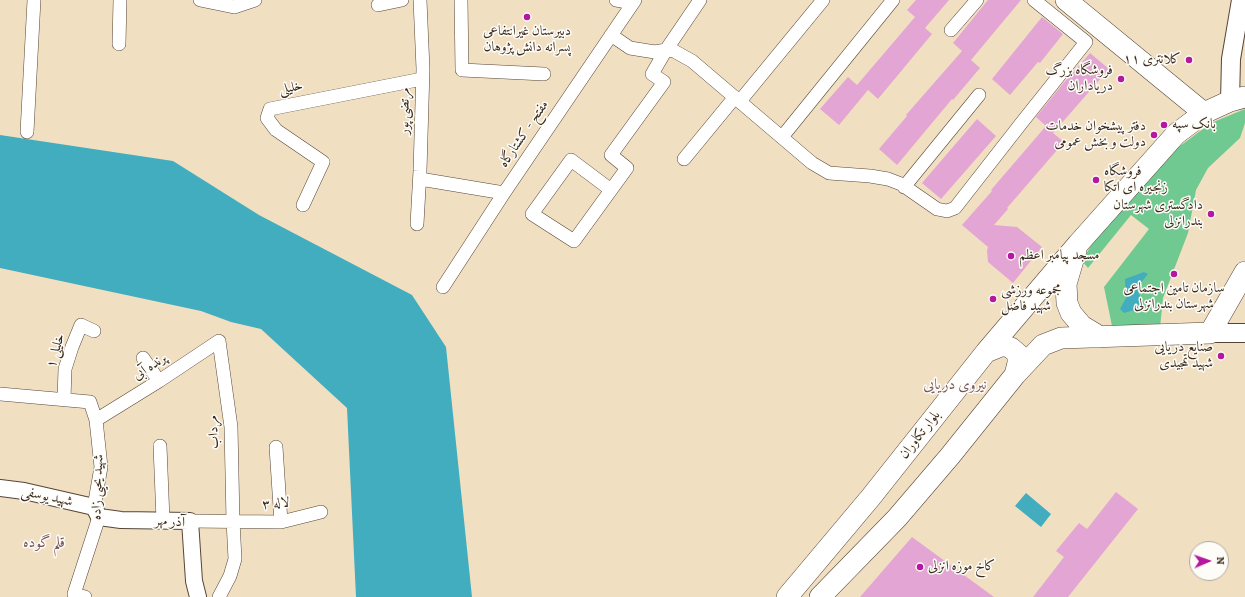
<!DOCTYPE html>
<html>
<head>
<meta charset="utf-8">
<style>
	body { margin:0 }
	#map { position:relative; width:1245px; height:597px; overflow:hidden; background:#f1dfc1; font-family:Alegreya,serif }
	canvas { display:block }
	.north { position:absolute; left:1189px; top:541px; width:40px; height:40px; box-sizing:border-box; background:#fdfcf7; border:1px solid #afa8a0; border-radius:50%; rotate:88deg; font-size:11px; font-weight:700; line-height:16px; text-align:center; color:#3b2a1e }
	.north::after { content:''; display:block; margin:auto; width:14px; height:18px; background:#b5179e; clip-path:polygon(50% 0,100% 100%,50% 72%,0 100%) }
</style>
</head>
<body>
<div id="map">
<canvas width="1245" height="597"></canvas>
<div class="north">N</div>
</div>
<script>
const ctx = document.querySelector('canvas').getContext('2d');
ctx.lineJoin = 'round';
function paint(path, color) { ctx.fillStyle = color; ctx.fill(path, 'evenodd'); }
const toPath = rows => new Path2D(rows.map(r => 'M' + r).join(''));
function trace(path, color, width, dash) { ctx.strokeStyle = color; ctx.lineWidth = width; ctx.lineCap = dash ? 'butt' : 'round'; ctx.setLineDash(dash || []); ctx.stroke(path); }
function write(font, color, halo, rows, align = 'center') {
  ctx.font = font + ' Alegreya,Amiri,serif'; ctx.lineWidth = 3; ctx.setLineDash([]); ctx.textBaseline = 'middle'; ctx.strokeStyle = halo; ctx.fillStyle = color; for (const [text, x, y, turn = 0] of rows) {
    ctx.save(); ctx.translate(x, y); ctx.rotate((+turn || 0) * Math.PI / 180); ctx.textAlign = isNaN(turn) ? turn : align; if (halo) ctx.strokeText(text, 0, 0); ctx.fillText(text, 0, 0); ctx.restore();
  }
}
paint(toPath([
	[1245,109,1245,123,1240,138,1208,168,1196,190,1188,233,1163,298,1160,328,1112,326,1104,287,1149,229,1131,215,1088,268,1082,261,1093,242,1172,152,1211,123]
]), '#70c990');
paint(toPath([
	[0,135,173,161,259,215,412,295,446,347,472,597,356,597,347,408,261,329,231,322,201,311,0,268],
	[1144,272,1148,274,1138,286,1137,290,1141,298,1143,308,1137,311,1134,310,1124,313,1120,309,1126,298,1125,279],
	[1026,493,1051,514,1041,527,1015,506]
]), '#41adbf');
paint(toPath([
	[916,0,949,0,925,28,932,34,878,99,868,90,839,125,820,109,848,77,857,85,915,17,907,10],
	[988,0,1021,0,971,60,980,68,953,100,952,99,897,165,879,149,907,116,906,115,962,51,953,43],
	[1042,17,1063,34,1040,63,1038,62,1010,95,992,79],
	[1090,53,1109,69,1053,133,1064,142,1007,208,1008,209,994,225,1017,227,1042,247,1013,283,988,262,987,251,988,247,962,225,992,191,991,190,1046,126,1036,117,1061,86],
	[977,119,996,136,941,199,922,183],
	[1116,492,1138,509,1068,597,1033,597,1064,557,1056,551,1079,523,1087,529],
	[912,537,994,597,860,597]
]), '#e3a5d4');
const minor = toPath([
	[200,0,234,7,255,0],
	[461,0,462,70,544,74],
	[616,0,633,3],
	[378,5,402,0],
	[951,30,977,0],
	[611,35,630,48,655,52,666,50,674,51,692,61,812,163,829,173,870,176,888,179,901,184,937,209,947,211,955,208,1023,121,1086,42,1034,0],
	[119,44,120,0],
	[740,101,823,0],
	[27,132,34,0],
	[782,137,893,0],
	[684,159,735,97],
	[420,179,504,193],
	[904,187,979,95],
	[611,190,571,160,532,214,574,241,611,190,627,168,611,155,664,82,652,74,666,50,700,0],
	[303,205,323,162,276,130,267,118,270,109,422,79],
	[417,224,420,171,423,69,420,0],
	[443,287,504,193,635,0],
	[143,358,159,381],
	[0,394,90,402,96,420,101,467,94,507],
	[64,399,65,369,72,347,81,325,94,331],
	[96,420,159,381,219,341,231,427,233,521,235,559,230,576,219,597],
	[160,446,163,520],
	[276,447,281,522],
	[190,521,281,522,321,512],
	[85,597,74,594,99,517]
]);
const tertiary = toPath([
	[0,488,24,491,94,507,99,517,121,520,190,521,194,581,198,597]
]);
const secondary = toPath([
	[1230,101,1231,59,1241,0],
	[1210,333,1245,333]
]);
const primary = toPath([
	[1066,0,1204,113],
	[1076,250,1066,284,1067,303,1071,313,1082,326,1100,337],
	[986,352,1003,345,1011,348,1018,354,1018,363,1015,375],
	[787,597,871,497,986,352,1078,244,1176,134,1204,113,1230,101,1245,97],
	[820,597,897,518,950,456,1015,375,1043,345,1061,338,1210,333,1245,272]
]);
trace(minor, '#564536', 14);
trace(tertiary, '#564536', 18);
trace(secondary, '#564536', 20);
trace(primary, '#564536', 22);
trace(minor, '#fff', 13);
trace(tertiary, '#fff', 16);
trace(secondary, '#fff', 18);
trace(primary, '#fff', 21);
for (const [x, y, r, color] of [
	[527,17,4,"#b5179e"],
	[1189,60,4,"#b5179e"],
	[1121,79,4,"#b5179e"],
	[1164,125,4,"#b5179e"],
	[1154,135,4,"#b5179e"],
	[1096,180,4,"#b5179e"],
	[1211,214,4,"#b5179e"],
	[1011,256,4,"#b5179e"],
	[1174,274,4,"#b5179e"],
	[993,299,4,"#b5179e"],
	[1221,356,4,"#b5179e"],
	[920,567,4,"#b5179e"]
]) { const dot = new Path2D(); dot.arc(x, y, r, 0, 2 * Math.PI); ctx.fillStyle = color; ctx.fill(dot); trace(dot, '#fdfcf7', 1.5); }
write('14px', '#3b2a1e', '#fdfcf7', [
	["دبیرستان غیرانتفاعی",527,32,"center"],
	["پسرانه دانش پژوهان",527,48,"center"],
	["کلانتری ۱۱",1181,60],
	["فروشگاه بزرگ",1113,71],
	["دریاداران",1113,87],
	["بانک سپه",1172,125,"left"],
	["دفتر پیشخوان خدمات",1146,127],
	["دولت و بخش عمومی",1146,143],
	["فروشگاه",1104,172,"left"],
	["زنجیره ای اتکا",1104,188,"left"],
	["دادگستری شهرستان",1203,206],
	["بندرانزلی",1203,222],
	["مسجد پیامبر اعظم",1019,256,"left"],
	["سازمان تامین اجتماعی",1174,289,"center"],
	["شهرستان بندرانزلی",1174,305,"center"],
	["مجموعه ورزشی",1001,291,"left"],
	["شهید فاضل",1001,307,"left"],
	["صنایع دریایی",1213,348],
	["شهید تمجیدی",1213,364],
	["کاخ موزه انزلی",928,567,"left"]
], 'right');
write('14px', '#3b2a1e', '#fdfcf7', [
	["خلیلی",291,88,-11],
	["مرتضی پور",405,111,-89],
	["مفتح - کشتارگاه",524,134,-56],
	["خلیلی ۱",56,351,-74],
	["پرنده آبی",150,367,-33],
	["مرداب",214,432,-93],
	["بلوار تکاوران",920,435,-52],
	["شهید یحیی زاده",98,487,-88],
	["شهید یوسفی",47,497,12],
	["لاله ۳",276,504,-5],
	["آذر مهر",170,522,4]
]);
write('15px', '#76555e', '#fdfcf7', [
	["نیروی دریایی",955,385],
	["قلم گوده",44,543]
]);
</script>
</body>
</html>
